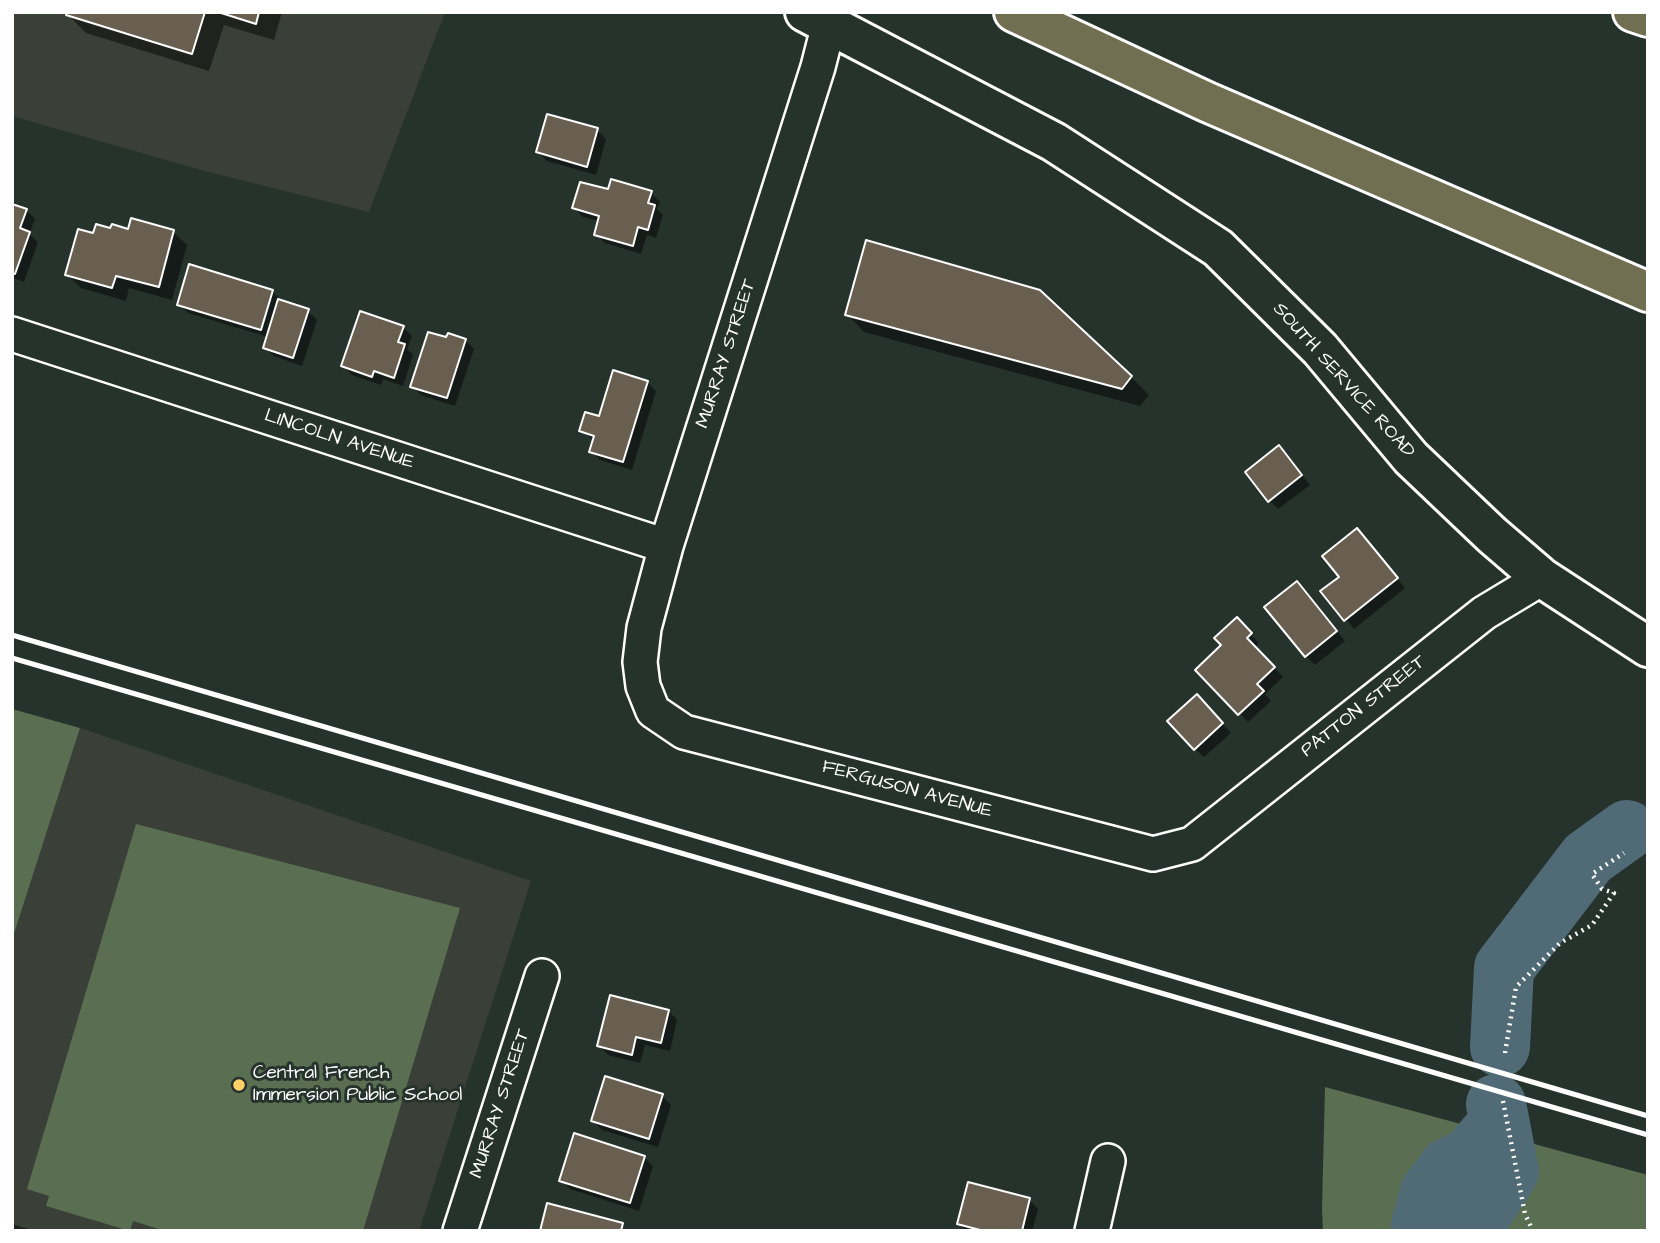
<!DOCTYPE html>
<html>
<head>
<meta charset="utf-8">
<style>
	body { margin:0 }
	#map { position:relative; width:1660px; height:1243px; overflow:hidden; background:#26332d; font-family:"Architects Daughter",sans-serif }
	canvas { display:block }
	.frame { position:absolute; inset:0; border:14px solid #fff; pointer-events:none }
</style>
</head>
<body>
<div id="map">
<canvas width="1660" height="1243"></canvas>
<div class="frame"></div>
</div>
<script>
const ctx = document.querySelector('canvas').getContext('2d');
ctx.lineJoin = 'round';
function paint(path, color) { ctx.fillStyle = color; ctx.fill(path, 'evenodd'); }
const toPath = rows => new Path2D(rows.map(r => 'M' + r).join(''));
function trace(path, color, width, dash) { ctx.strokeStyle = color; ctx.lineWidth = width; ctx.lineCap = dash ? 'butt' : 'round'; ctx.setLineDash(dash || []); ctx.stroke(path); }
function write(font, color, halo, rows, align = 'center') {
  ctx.font = font + ' "Architects Daughter",sans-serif'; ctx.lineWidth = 6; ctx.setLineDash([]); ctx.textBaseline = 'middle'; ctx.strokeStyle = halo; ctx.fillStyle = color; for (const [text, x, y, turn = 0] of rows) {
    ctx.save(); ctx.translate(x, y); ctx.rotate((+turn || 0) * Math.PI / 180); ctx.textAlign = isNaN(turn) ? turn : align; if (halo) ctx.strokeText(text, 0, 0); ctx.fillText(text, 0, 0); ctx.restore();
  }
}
paint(toPath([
	[12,12,445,12,369,212,205,171,12,116],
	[80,728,531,881,419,1231,12,1231,12,940]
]), '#3a4038');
paint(toPath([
	[12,709,80,728,12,940],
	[136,824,460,908,363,1231,165,1231,133,1221,130,1231,46,1206,49,1196,27,1189],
	[1325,1087,1648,1175,1648,1231,1323,1231,1322,1209]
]), '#5a6f52');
paint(toPath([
	[69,12,282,12,274,40,224,25,209,71,86,33,68,15],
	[597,130,606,139,596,175,547,161,538,152],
	[609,191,651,193,660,202,657,209,663,215,656,238,647,235,641,254,605,243,596,234,599,221,583,217,574,208],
	[12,206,26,210,35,219,29,234,38,242,24,282,12,278],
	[112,230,173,232,187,245,172,300,129,288,126,301,81,288,67,275,94,235],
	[272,291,281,300,308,311,317,320,302,366,274,356,265,347,268,337,188,313,179,304],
	[847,314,1131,377,1149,395,1140,406,864,332],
	[403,327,412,336,407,349,413,355,403,386,383,379,381,385,352,375,343,366],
	[447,340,465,340,474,349,455,406,421,395,412,386],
	[647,382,656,391,632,470,600,460,591,451,594,441,581,430,600,419],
	[1279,447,1310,485,1278,509,1270,501],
	[1366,539,1405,588,1354,629,1323,591,1341,577],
	[1306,592,1345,641,1315,665,1306,656],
	[1236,620,1259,643,1255,648,1283,677,1265,694,1271,701,1248,722,1198,670,1224,645],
	[1206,706,1231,733,1204,757,1195,749],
	[669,1011,677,1020,670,1051,645,1045,640,1063,608,1055,599,1046],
	[662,1096,671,1105,658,1147,602,1130,593,1121],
	[644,1157,653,1166,639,1211,570,1189,561,1180],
	[1029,1200,1038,1209,1032,1231,991,1231,967,1225,967,1228,976,1231,966,1231,959,1224],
	[12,1224,35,1231,12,1231]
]), '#0007');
trace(toPath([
	[1500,1047,1504,968,1588,858,1627,830],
	[1421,1225,1430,1192,1449,1167,1469,1158,1499,1123],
	[1421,1231,1421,1225,1482,1213,1509,1172,1496,1104]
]), '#516b76', 60);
const building = toPath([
	[67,12,205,12,192,54,66,15,67,12],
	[218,12,259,12,256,24,218,12],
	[547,114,598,128,587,167,536,152,547,114],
	[611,179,652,191,648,203,655,205,648,230,638,227,633,246,594,235,599,216,572,208,580,182,608,189,611,179],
	[12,204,27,209,20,228,30,232,15,274,12,274,12,204],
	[131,218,174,230,159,287,116,276,112,288,65,275,78,229,93,233,96,224,110,228,112,224,128,229,131,218],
	[866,240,1040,290,1132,376,1122,389,845,315,866,240],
	[189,264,273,290,261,330,177,305,189,264],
	[278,299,309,309,293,358,263,348,278,299],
	[360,311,404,326,398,342,405,344,394,378,374,371,372,377,341,366,360,311],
	[428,332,446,337,448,333,466,339,447,398,410,387,428,332],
	[613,370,648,381,623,462,589,452,594,436,579,431,585,412,599,416,613,370],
	[1279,445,1302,475,1268,502,1245,472,1279,445],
	[1357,528,1398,578,1344,621,1320,591,1339,577,1322,556,1357,528],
	[1297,581,1337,631,1305,657,1264,607,1297,581],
	[1237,617,1252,633,1247,638,1275,667,1257,684,1264,691,1238,715,1195,670,1221,645,1214,638,1237,617],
	[1197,694,1223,723,1194,750,1167,721,1197,694],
	[610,995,669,1010,661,1043,636,1037,632,1055,597,1046,610,995],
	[605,1076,663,1094,649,1139,591,1121,605,1076],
	[574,1133,645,1156,630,1203,559,1181,574,1133],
	[968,1182,1030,1198,1022,1231,984,1231,957,1224,968,1182],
	[547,1203,623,1223,621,1231,540,1231,547,1203]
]);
paint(building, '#685f51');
trace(building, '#fff', 2);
const minor = toPath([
	[829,24,818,67,666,546,644,628,640,662,643,686,653,711,684,732,1153,854,1192,844,1484,613,1542,578],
	[12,334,666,546],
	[460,1231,542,976],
	[1092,1231,1108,1161]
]);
const tertiary = toPath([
	[805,12,1054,142,1218,248,1320,349,1411,458,1492,535,1542,578,1648,647]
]);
const motorway = toPath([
	[1014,12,1207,102,1648,292],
	[1633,12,1648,17]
]);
trace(minor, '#fff', 38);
trace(tertiary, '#fff', 44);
trace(motorway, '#fff', 44);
trace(toPath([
	[1505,1053,1516,987,1560,943,1592,925,1614,893,1602,889,1592,874,1624,853],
	[1503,1101,1525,1214,1533,1231]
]), '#fff', 4.5, [2, 5]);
trace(minor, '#26332d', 33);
trace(tertiary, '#26332d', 38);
trace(motorway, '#716f52', 38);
trace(toPath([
	[12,635,1648,1116],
	[12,658,1648,1135]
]), '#fff', 5);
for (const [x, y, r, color] of [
	[239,1085,7,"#ffd166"]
]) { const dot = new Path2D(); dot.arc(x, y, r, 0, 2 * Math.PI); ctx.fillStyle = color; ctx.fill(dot); trace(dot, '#26332d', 2.5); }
write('19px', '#fff', '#26332d', [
	["MURRAY STREET",727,354,-72],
	["SOUTH SERVICE ROAD",1343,381,48],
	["LINCOLN AVENUE",339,440,18],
	["PATTON STREET",1364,707,-38],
	["FERGUSON AVENUE",907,790,15],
	["MURRAY STREET",501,1104,-72]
]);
write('19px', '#fff', '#26332d', [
	["Central French",253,1074],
	["Immersion Public School",253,1096]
], 'left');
</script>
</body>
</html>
